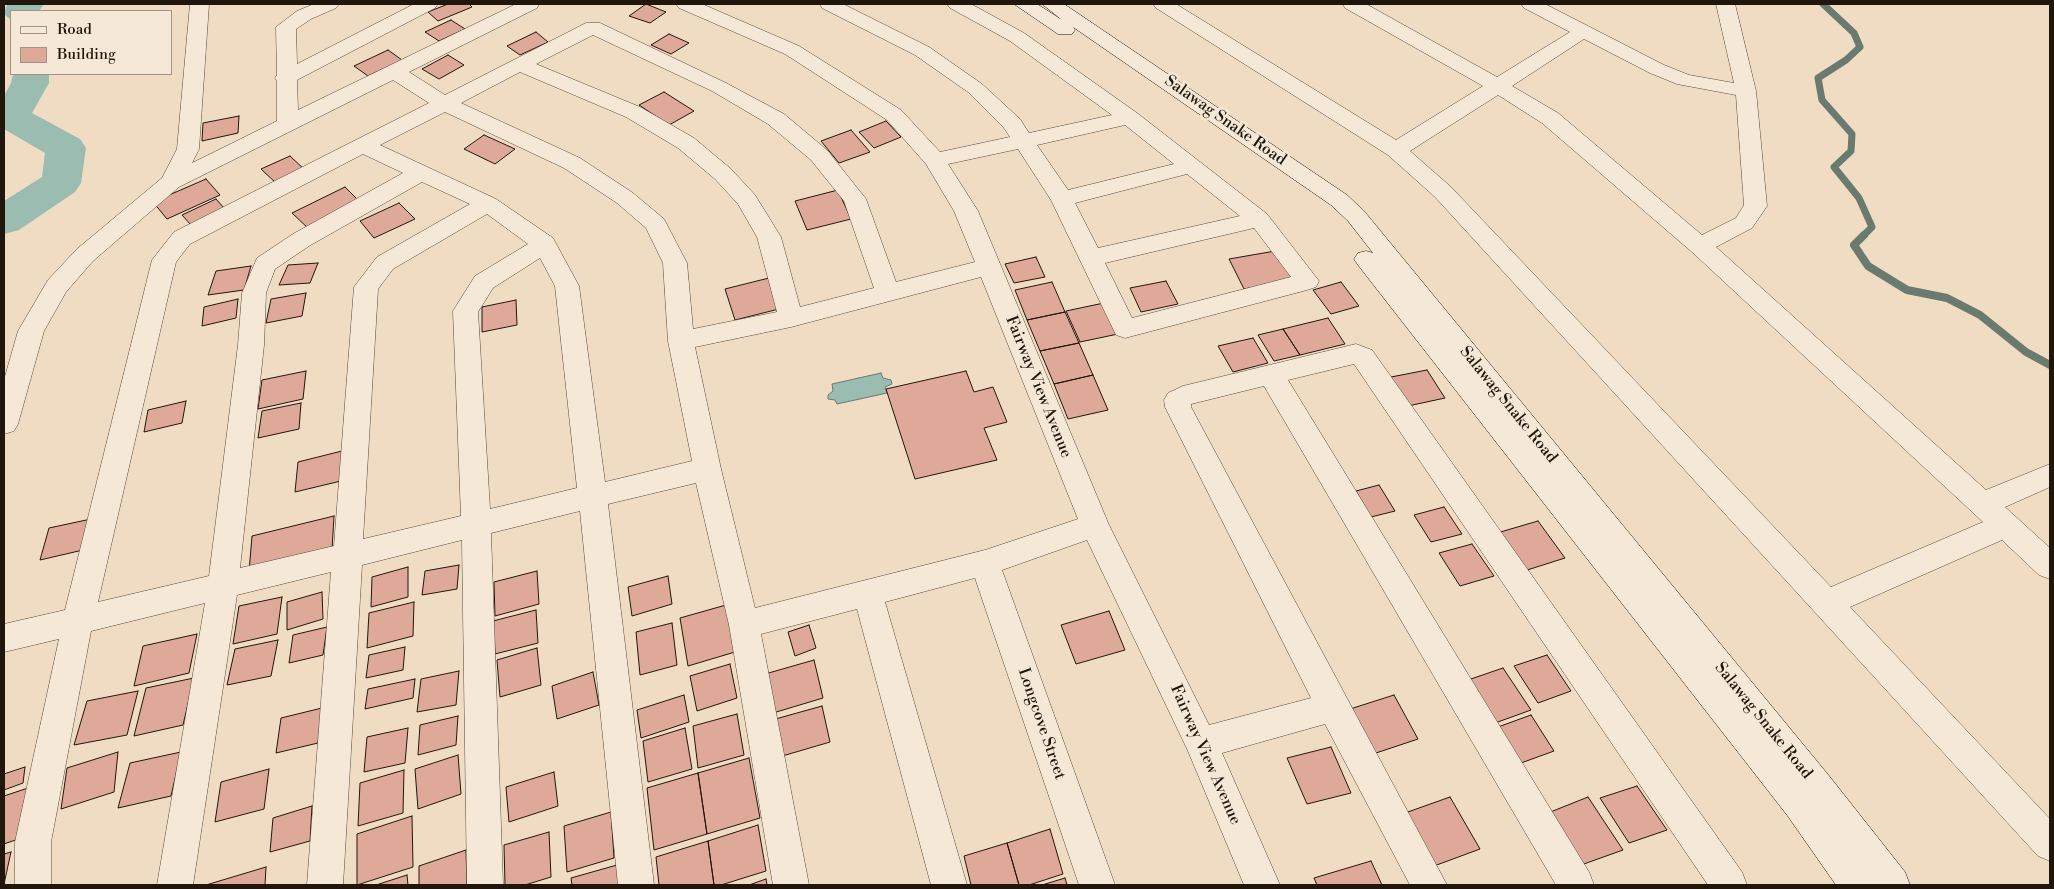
<!DOCTYPE html>
<html>
<head>
<meta charset="utf-8">
<style>
	body { margin:0 }
	#map { position:relative; width:2054px; height:889px; overflow:hidden; background:#f0dcc2; font-family:"Libre Bodoni",serif }
	canvas { display:block }
	.frame { position:absolute; inset:0; border:5px solid #21160b; pointer-events:none }
	.legend { position:absolute; left:10px; top:10px; width:162px; height:65px; box-sizing:border-box; background:#f5e8d7; border:1px solid #a09485; margin:0; padding:6px 9px; list-style:none; font-size:15px; color:#21160b }
	.legend li { display:flex; align-items:center; gap:10px; height:25px }
	.legend b { width:25px; border:1px solid #a09485 }
</style>
</head>
<body>
<div id="map">
<canvas width="2054" height="889"></canvas>
<div class="frame"></div>
<ul class="legend">
<li><b style="height:6px;background:#f5e8d7"></b>Road</li>
<li><b style="height:14px;background:#dfa99a"></b>Building</li>
</ul>
</div>
<script>
const ctx = document.querySelector('canvas').getContext('2d');
ctx.lineJoin = 'round';
function paint(path, color) { ctx.fillStyle = color; ctx.fill(path, 'evenodd'); }
const toPath = rows => new Path2D(rows.map(r => 'M' + r).join(''));
function trace(path, color, width, dash) { ctx.strokeStyle = color; ctx.lineWidth = width; ctx.lineCap = dash ? 'butt' : 'round'; ctx.setLineDash(dash || []); ctx.stroke(path); }
function write(font, color, halo, rows, align = 'center') {
  ctx.font = font + ' "Libre Bodoni",serif'; ctx.lineWidth = 5; ctx.setLineDash([]); ctx.textBaseline = 'middle'; ctx.strokeStyle = halo; ctx.fillStyle = color; for (const [text, x, y, turn = 0] of rows) {
    ctx.save(); ctx.translate(x, y); ctx.rotate((+turn || 0) * Math.PI / 180); ctx.textAlign = isNaN(turn) ? turn : align; if (halo) ctx.strokeText(text, 0, 0); ctx.fillText(text, 0, 0); ctx.restore();
  }
}
const water = toPath([
	[881,373,883,378,891,380,892,384,885,387,887,393,837,404,835,400,828,399,828,395,833,391,832,384,881,373]
]);
paint(water, '#9abcb1');
trace(water, '#6a7a6f', 1);
trace(toPath([
	[1823,4,1854,33,1860,47,1846,60,1818,78,1822,100,1852,134,1851,151,1834,167,1859,198,1872,227,1863,236]
]), '#6a7a6f', 7);
trace(toPath([
	[1864,235,1854,245,1868,266,1907,290,1947,298,1980,315,2026,352,2050,365]
]), '#6a7a6f', 8);
paint(toPath([
	[7,4,44,4,39,11,11,11,11,20,4,14,7,4],
	[13,74,49,74,49,83,32,113,80,139,86,148,81,183,75,192,19,230,4,234,4,201,42,177,45,153,4,129,4,96,11,83,13,74]
]), '#9abcb1');
const building = toPath([
	[448,4,469,4,472,7,438,21,428,12,448,4],
	[646,4,666,12,650,23,629,16,646,4],
	[451,20,465,29,439,41,425,32,451,20],
	[536,32,548,42,520,55,507,46,536,32],
	[669,34,689,43,671,54,651,45,669,34],
	[388,50,402,60,368,76,354,66,388,50],
	[448,55,464,65,439,79,422,69,448,55],
	[664,92,694,111,669,125,639,105,664,92],
	[239,116,238,133,202,141,203,123,239,116],
	[886,121,901,137,874,148,859,132,886,121],
	[851,130,870,152,839,163,821,141,851,130],
	[484,135,515,149,495,164,464,149,484,135],
	[290,156,305,170,277,184,261,169,290,156],
	[206,179,220,195,167,219,153,202,206,179],
	[345,187,362,204,310,230,292,213,345,187],
	[838,190,851,219,807,230,795,201,838,190],
	[216,199,225,209,191,225,182,215,216,199],
	[399,203,415,219,374,238,360,221,399,203],
	[1281,250,1297,280,1244,289,1229,259,1281,250],
	[1036,257,1045,277,1014,283,1005,264,1036,257],
	[318,263,310,283,279,285,288,265,318,263],
	[251,266,244,290,208,295,216,271,251,266],
	[769,278,779,309,735,320,725,289,769,278],
	[1166,281,1178,304,1141,312,1130,288,1166,281],
	[1052,282,1065,312,1027,320,1015,290,1052,282],
	[1341,282,1359,306,1331,314,1313,290,1341,282],
	[306,293,302,316,266,323,271,299,306,293],
	[238,299,236,318,202,326,204,307,238,299],
	[516,300,517,325,482,332,482,307,516,300],
	[1104,303,1118,334,1080,342,1066,311,1104,303],
	[1065,312,1079,343,1040,351,1027,320,1065,312],
	[1328,318,1345,344,1300,355,1283,329,1328,318],
	[1283,329,1300,355,1274,361,1258,335,1283,329],
	[1253,338,1268,363,1233,372,1218,346,1253,338],
	[1079,343,1093,375,1054,384,1040,351,1079,343],
	[1427,370,1445,398,1408,406,1391,377,1427,370],
	[306,371,303,399,258,409,262,380,306,371],
	[966,371,974,392,993,387,1007,422,984,428,997,460,915,479,886,389,966,371],
	[1093,375,1108,410,1068,419,1054,384,1093,375],
	[186,401,182,423,144,432,148,410,186,401],
	[301,403,299,429,258,438,262,411,301,403],
	[342,451,341,481,295,492,298,462,342,451],
	[1379,485,1395,511,1371,517,1356,491,1379,485],
	[1444,507,1462,534,1431,542,1414,515,1444,507],
	[334,516,332,550,249,572,252,536,334,516],
	[91,519,83,550,40,560,49,528,91,519],
	[1538,521,1565,558,1524,571,1497,533,1538,521],
	[1472,544,1494,576,1460,586,1439,553,1472,544],
	[459,565,457,589,422,595,425,571,459,565],
	[408,567,408,597,371,607,372,577,408,567],
	[537,571,539,604,495,616,494,582,537,571],
	[668,576,672,604,632,616,628,587,668,576],
	[322,592,323,619,287,630,287,602,322,592],
	[282,597,277,634,233,644,239,606,282,597],
	[414,602,413,636,367,648,369,613,414,602],
	[726,605,735,652,688,666,680,618,726,605],
	[536,610,538,643,495,654,493,621,536,610],
	[1109,611,1125,650,1076,664,1061,625,1109,611],
	[672,623,677,665,640,675,636,632,672,623],
	[809,625,816,648,795,656,788,632,809,625],
	[327,627,323,655,289,663,293,635,327,627],
	[197,634,189,673,134,686,143,646,197,634],
	[278,640,271,676,227,685,235,649,278,640],
	[405,647,403,670,366,678,369,655,405,647],
	[537,648,541,685,500,697,497,660,537,648],
	[1547,655,1571,691,1538,703,1514,666,1547,655],
	[814,660,823,698,773,713,765,674,814,660],
	[730,664,737,698,697,711,690,676,730,664],
	[1503,668,1531,710,1495,723,1468,680,1503,668],
	[459,671,456,705,417,712,421,679,459,671],
	[593,672,599,705,557,719,552,686,593,672],
	[194,678,183,725,134,736,146,688,194,678],
	[415,679,413,698,365,709,368,689,415,679],
	[138,691,127,735,74,745,87,701,138,691],
	[684,695,689,722,641,738,637,710,684,695],
	[1394,695,1418,739,1370,755,1347,710,1394,695],
	[822,706,830,742,779,757,772,720,822,706],
	[322,708,318,743,276,753,281,718,322,708],
	[737,714,744,755,698,768,693,726,737,714],
	[1531,715,1554,751,1521,763,1498,727,1531,715],
	[458,716,456,745,418,755,420,725,458,716],
	[408,728,405,763,364,772,367,737,408,728],
	[685,728,692,769,648,782,643,741,685,728],
	[1331,747,1351,793,1307,804,1287,758,1331,747],
	[118,752,114,792,61,809,67,768,118,752],
	[181,752,171,796,118,808,130,763,181,752],
	[458,755,461,794,418,809,415,769,458,755],
	[749,758,760,818,707,834,698,773,749,758],
	[25,767,23,783,4,790,4,774,25,767],
	[269,769,264,809,215,822,221,782,269,769],
	[404,770,403,813,358,826,360,783,404,770],
	[554,772,558,806,509,822,506,787,554,772],
	[698,773,707,834,654,850,647,788,698,773],
	[1637,786,1667,830,1629,843,1600,798,1637,786],
	[28,788,21,838,4,844,4,796,28,788],
	[1450,797,1480,849,1434,866,1405,813,1450,797],
	[1588,797,1623,850,1581,865,1548,813,1588,797],
	[312,806,310,841,270,852,273,818,312,806],
	[611,812,614,858,567,872,564,826,611,812],
	[412,816,413,867,357,885,357,834,412,816],
	[758,825,766,871,721,885,714,885,708,841,758,825],
	[1050,829,1063,874,1029,885,1019,885,1007,843,1050,829],
	[549,832,551,877,525,885,505,885,504,845,549,832],
	[708,841,714,885,659,885,656,857,708,841],
	[1007,843,1019,885,971,885,964,856,1007,843],
	[466,850,467,885,419,885,419,866,466,850],
	[11,852,4,884,4,854,11,852],
	[1371,861,1382,885,1317,885,1314,878,1371,861],
	[617,865,619,885,572,885,571,878,617,865],
	[266,867,265,885,206,885,266,867],
	[407,875,408,885,376,885,407,875],
	[1065,878,1067,885,1042,885,1065,878],
	[766,879,767,885,749,885,766,879]
]);
paint(building, '#dfa99a');
trace(building, '#21160b', 1);
const street = toPath([
	[190,4,209,4,199,149,192,163,277,121,277,81,275,78,277,75,276,27,297,11,314,4,339,4,336,8,311,19,296,29,297,64,414,4,438,4,435,8,297,80,298,110,516,4,539,4,537,8,409,72,445,95,586,23,600,23,726,83,784,114,827,150,866,199,896,282,975,262,954,211,926,164,887,120,785,54,679,8,676,4,702,4,799,46,901,110,940,152,1010,137,1004,128,968,92,915,55,822,8,820,4,843,4,929,47,982,84,1020,119,1029,133,1112,115,1010,41,950,8,947,4,971,4,1024,33,1137,113,1267,214,1319,281,1316,287,1307,290,1125,338,1116,335,1051,200,1018,149,948,164,978,211,1109,525,1209,725,1311,698,1165,407,1164,400,1168,393,1183,386,1356,344,1372,350,1742,872,1747,885,1708,885,1354,364,1288,380,1589,872,1594,885,1556,885,1264,386,1191,404,1191,407,1447,885,1410,885,1325,724,1222,753,1280,885,1244,885,1188,751,1087,540,1002,570,1115,885,1079,885,975,578,885,602,967,885,931,885,857,609,761,634,809,885,773,885,729,625,696,483,608,504,654,885,618,885,580,511,491,533,503,885,467,885,462,540,362,565,343,885,307,885,331,572,237,595,193,885,157,885,205,603,91,631,51,842,51,885,15,885,15,842,59,639,4,652,4,624,65,610,152,260,174,232,429,103,393,80,179,187,93,261,66,292,44,331,18,424,14,431,4,434,4,380,18,331,48,280,77,249,162,178,177,149,190,4],
	[593,35,712,91,768,124,811,160,844,201,874,288,800,307,781,237,755,195,731,169,694,138,640,107,536,64,593,35],
	[520,72,626,117,678,148,715,179,738,204,757,237,777,312,693,329,687,263,664,219,633,193,580,158,461,103,520,72],
	[445,112,564,168,617,203,646,228,663,263,668,341,692,461,605,482,579,286,553,238,496,199,380,145,445,112],
	[1125,125,1174,164,1068,190,1037,145,1125,125],
	[363,154,403,173,293,234,257,258,242,293,238,345,209,576,98,602,176,262,190,244,363,154],
	[1187,174,1240,216,1098,248,1075,203,1187,174],
	[422,182,470,204,377,257,354,287,334,546,240,568,264,345,266,293,275,269,309,246,422,182],
	[487,214,528,244,475,276,453,311,461,516,363,539,378,289,393,269,487,214],
	[1254,228,1291,277,1132,318,1105,263,1254,228],
	[540,258,555,286,577,488,490,509,478,312,493,288,540,258],
	[981,277,1078,519,985,550,755,608,721,469,695,347,791,327,981,277],
	[1153,4,1176,4,1396,140,1483,86,1345,8,1343,4,1366,4,1497,77,1570,32,1524,8,1521,4,1545,4,1664,65,1689,75,1734,83,1716,4,1735,4,1756,91,1767,206,1752,228,1716,247,1986,490,2050,464,2050,487,2005,507,2050,548,2050,579,2039,575,2002,540,1850,607,2050,819,2050,861,2038,856,1435,197,1388,155,1156,8,1153,4],
	[1584,39,1650,73,1677,84,1736,95,1744,205,1736,218,1702,235,1558,113,1512,86,1584,39],
	[1498,95,1542,123,1692,252,1983,522,1831,587,1451,187,1410,151,1498,95]
]);
const secondary = toPath([
	[1014,4,1037,4,1062,20,1042,4,1064,4,1347,195,1364,211,1830,777,1905,872,1910,885,1836,885,1787,815,1358,265,1354,259,1358,253,1366,251,1373,253,1348,221,1331,205,1073,27,1075,30,1072,34,1058,34,1014,4]
]);
trace(street, '#554839', 1);
trace(secondary, '#21160b', 1);
paint(street, '#f5e8d7');
paint(secondary, '#f5e8d7');
write('16px', '#21160b', '#f5e8d7', [
	["Salawag Snake Road",1225,121,35],
	["Fairway View Avenue",1038,387,68],
	["Salawag Snake Road",1508,405,51],
	["Salawag Snake Road",1763,721,51],
	["Longcove Street",1041,724,71],
	["Fairway View Avenue",1205,755,66]
]);
</script>
</body>
</html>
